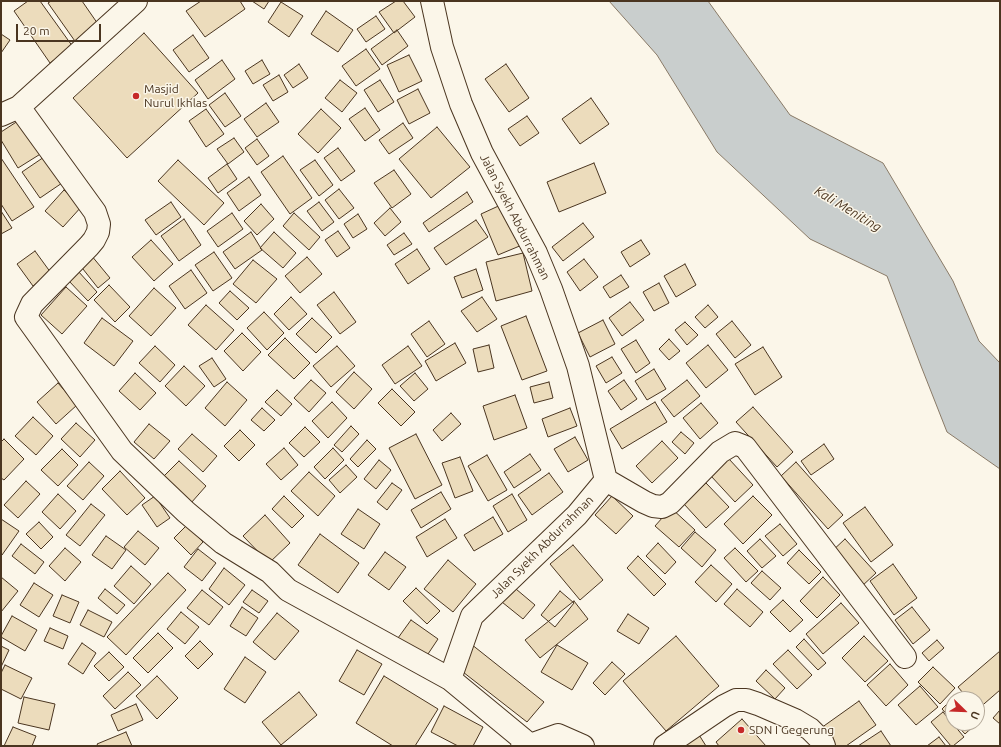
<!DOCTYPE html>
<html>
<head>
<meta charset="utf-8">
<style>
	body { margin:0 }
	#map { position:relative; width:1001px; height:747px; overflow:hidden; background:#fbf6e9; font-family:Ubuntu,sans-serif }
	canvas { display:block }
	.frame { position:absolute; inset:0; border:2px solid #4a3520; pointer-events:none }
	.north { position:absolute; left:945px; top:691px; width:40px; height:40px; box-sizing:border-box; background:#fbf6e9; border:1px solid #b4a999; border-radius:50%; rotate:113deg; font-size:11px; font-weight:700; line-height:16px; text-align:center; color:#4a3520 }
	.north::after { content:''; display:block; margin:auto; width:14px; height:18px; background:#c62828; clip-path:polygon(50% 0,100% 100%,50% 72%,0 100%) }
	.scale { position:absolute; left:16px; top:24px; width:85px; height:18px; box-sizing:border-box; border:2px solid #4a3520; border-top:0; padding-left:5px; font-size:12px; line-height:14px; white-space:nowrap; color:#4a3520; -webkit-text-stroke:3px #fbf6e9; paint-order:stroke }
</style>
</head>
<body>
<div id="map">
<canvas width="1001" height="747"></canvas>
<div class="frame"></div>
<div class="north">U</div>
<div class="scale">20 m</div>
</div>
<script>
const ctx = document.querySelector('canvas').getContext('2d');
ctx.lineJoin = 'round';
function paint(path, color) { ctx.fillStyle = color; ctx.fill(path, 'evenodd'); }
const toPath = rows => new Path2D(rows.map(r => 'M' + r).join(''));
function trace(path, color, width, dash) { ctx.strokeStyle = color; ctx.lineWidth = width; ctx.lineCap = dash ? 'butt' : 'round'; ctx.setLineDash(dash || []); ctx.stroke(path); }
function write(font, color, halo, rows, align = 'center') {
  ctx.font = font + ' Ubuntu,sans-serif'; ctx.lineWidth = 3; ctx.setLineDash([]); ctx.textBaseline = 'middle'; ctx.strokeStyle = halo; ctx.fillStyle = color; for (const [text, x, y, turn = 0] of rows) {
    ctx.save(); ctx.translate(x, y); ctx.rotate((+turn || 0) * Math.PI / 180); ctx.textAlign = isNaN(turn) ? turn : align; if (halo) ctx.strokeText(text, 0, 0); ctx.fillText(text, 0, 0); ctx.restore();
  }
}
const water = toPath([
	[609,1,708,1,790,115,883,163,953,281,979,341,1000,363,1000,469,947,432,921,366,887,276,810,239,717,152,657,55,609,1]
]);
paint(water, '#c9cecd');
trace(water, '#887966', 1);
const building = toPath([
	[28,1,40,1,73,47,50,63,14,11,28,1],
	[51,1,82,1,100,27,77,44,48,3,51,1],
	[201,1,240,1,245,9,205,37,186,11,201,1],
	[252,1,269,1,264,9,252,1],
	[396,1,403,1,415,17,394,33,379,12,396,1],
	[281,2,303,16,289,37,268,22,281,2],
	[326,11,353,30,338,52,311,34,326,11],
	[376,16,385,29,366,42,357,29,376,16],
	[397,30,408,46,382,65,371,49,397,30],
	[144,33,198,93,127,158,73,98,144,33],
	[1,34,10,40,1,53,1,34],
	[193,35,209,58,189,72,173,50,193,35],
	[366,49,380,69,356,86,342,66,366,49],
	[409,55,422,81,399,92,387,65,409,55],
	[222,60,235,79,208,99,195,80,222,60],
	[262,60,270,74,253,84,245,71,262,60],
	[299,64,308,78,293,88,284,75,299,64],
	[506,64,529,98,509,112,485,79,506,64],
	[279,75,288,92,273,101,263,85,279,75],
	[340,80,357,93,342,112,325,98,340,80],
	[380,80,394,102,378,112,364,90,380,80],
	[418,89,430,113,409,124,397,100,418,89],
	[225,93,241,116,225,127,209,105,225,93],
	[591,98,609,124,580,144,562,119,591,98],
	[266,103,279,122,257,137,244,119,266,103],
	[365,108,380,130,365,141,349,119,365,108],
	[206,109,224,134,206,147,189,121,206,109],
	[321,109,341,128,318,153,298,134,321,109],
	[527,116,539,133,520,146,508,129,527,116],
	[21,119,42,153,18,168,1,140,1,132,21,119],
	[403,123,413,138,389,154,379,140,403,123],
	[437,127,470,167,431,198,399,159,437,127],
	[234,138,244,152,228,164,217,149,234,138],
	[257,139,269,156,257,165,245,148,257,139],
	[338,148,355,171,341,181,324,158,338,148],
	[47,155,65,181,40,198,22,172,47,155],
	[283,156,312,198,290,214,261,172,283,156],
	[1,158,34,207,12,221,1,204,1,158],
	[178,160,224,203,204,225,158,181,178,160],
	[315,160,333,185,319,196,300,170,315,160],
	[594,163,606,193,559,212,547,182,594,163],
	[227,164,237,179,218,193,208,178,227,164],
	[394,170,411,194,392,208,374,183,394,170],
	[249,177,261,195,239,211,227,193,249,177],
	[339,189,354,208,339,219,325,200,339,189],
	[64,190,82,206,63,227,45,211,64,190],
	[467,192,473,202,429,232,423,223,467,192],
	[171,202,181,217,156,235,145,220,171,202],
	[319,202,334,222,322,231,307,211,319,202],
	[505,203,522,245,498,255,481,214,505,203],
	[261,204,274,219,257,235,244,221,261,204],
	[390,208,401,222,385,236,374,223,390,208],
	[1,211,12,228,1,234,1,211],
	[232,213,243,229,218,247,207,231,232,213],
	[294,213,320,237,309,250,283,226,294,213],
	[358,214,367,229,353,238,344,224,358,214],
	[184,219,201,245,179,261,161,236,184,219],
	[476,220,488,237,446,265,434,248,476,220],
	[583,223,594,237,563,261,552,247,583,223],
	[338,231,350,248,337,257,325,240,338,231],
	[251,232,262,250,235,269,223,252,251,232],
	[274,232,296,253,283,268,260,248,274,232],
	[404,233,412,244,394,255,387,245,404,233],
	[151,240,173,264,154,281,132,257,151,240],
	[641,240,650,254,630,267,621,252,641,240],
	[417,249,430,269,408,284,395,264,417,249],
	[35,251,51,273,33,286,17,264,35,251],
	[214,252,232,278,213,291,195,265,214,252],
	[523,253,532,291,496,301,486,262,523,253],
	[91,255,110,278,98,288,79,264,91,255],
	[307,257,322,274,300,293,285,276,307,257],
	[584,259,598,277,580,291,567,272,584,259],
	[253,260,277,279,256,303,233,284,253,260],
	[685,264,696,285,676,297,664,276,685,264],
	[476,269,483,290,462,298,454,277,476,269],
	[191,270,207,293,185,309,169,286,191,270],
	[78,271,97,292,88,301,68,280,78,271],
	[621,275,629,287,610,298,603,287,621,275],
	[659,283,669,303,654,311,643,292,659,283],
	[109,285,130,307,115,322,94,300,109,285],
	[66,287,87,306,62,334,41,315,66,287],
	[154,288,176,308,151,336,129,316,154,288],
	[230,291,249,308,237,320,219,303,230,291],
	[334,292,356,322,340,334,317,305,334,292],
	[291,297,307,314,289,330,274,314,291,297],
	[482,297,497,319,477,332,461,311,482,297],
	[630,302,644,320,622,336,609,318,630,302],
	[206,305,234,330,216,350,188,325,206,305],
	[708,305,718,317,705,328,695,317,708,305],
	[264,312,284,333,267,350,247,328,264,312],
	[526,316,547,371,522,380,501,326,526,316],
	[102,318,133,341,114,366,84,343,102,318],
	[312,318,332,337,316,353,296,334,312,318],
	[603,320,615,344,590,357,578,333,603,320],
	[429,321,445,344,427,357,411,334,429,321],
	[732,321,751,345,735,358,716,334,732,321],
	[685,322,698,335,687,345,675,330,685,322],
	[242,333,261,352,243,371,224,351,242,333],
	[285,338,310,363,294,379,268,355,285,338],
	[669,339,680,351,669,360,659,349,669,339],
	[636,340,650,363,636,373,621,349,636,340],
	[455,343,466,363,436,381,425,361,455,343],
	[489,345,494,368,478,372,473,349,489,345],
	[708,345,728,370,706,388,686,363,708,345],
	[155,346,175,365,160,382,139,363,155,346],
	[337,346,355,366,331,387,313,366,337,346],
	[408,346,422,366,395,384,382,365,408,346],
	[763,347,782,377,755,395,735,364,763,347],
	[612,357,622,373,606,383,596,366,612,357],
	[212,358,226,379,214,387,199,366,212,358],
	[184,366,205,386,186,406,165,386,184,366],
	[654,369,666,389,647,400,635,381,654,369],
	[354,372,372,389,354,409,336,392,354,372],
	[135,373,156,393,140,410,119,391,135,373],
	[415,373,428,389,414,401,400,386,415,373],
	[311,380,326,393,309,412,294,398,311,380],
	[624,380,637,399,621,410,608,391,624,380],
	[687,380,700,396,674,417,661,400,687,380],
	[227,382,247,400,225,426,205,408,227,382],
	[549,382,553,398,534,403,530,387,549,382],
	[58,383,77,405,56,424,37,402,58,383],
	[392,389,415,412,401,426,378,403,392,389],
	[277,390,292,404,281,416,265,402,277,390],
	[515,395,527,428,494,440,483,406,515,395],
	[332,402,347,418,328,438,312,421,332,402],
	[655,402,667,422,622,449,610,429,655,402],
	[701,403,718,423,700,439,683,418,701,403],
	[753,407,793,452,777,467,736,422,753,407],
	[262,408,275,420,264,431,251,420,262,408],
	[570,408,577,426,548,437,542,419,570,408],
	[451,413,461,424,442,441,433,430,451,413],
	[33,417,53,436,36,455,15,436,33,417],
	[76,423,95,440,80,457,61,439,76,423],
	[149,424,170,441,154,459,134,442,149,424],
	[351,426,359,434,342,452,334,445,351,426],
	[305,427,320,442,304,457,289,443,305,427],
	[240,430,255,445,239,461,224,446,240,430],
	[681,432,694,443,685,454,672,442,681,432],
	[192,434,217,456,203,472,178,449,192,434],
	[416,434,442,485,415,499,389,448,416,434],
	[575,437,588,460,568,472,554,449,575,437],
	[4,439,24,459,4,480,1,478,1,442,4,439],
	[367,440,376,449,358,467,350,459,367,440],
	[662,441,678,458,652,483,636,466,662,441],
	[824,444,834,459,811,475,801,461,824,444],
	[284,448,298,465,281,480,266,464,284,448],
	[333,448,344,460,325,479,314,467,333,448],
	[62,449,78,465,58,486,41,470,62,449],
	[530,454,541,470,514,488,504,472,530,454],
	[487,455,507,490,488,501,468,466,487,455],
	[460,457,473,491,455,498,442,463,460,457],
	[729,459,753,485,735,502,711,476,729,459],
	[379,460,391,470,376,489,364,479,379,460],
	[179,461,206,486,191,503,163,477,179,461],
	[89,462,104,476,83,500,67,486,89,462],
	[796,462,843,515,828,529,781,476,796,462],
	[346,465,357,477,340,493,329,480,346,465],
	[120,471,145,498,127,515,102,489,120,471],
	[309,472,335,496,318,516,291,491,309,472],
	[549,473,563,492,532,515,518,495,549,473],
	[26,481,40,494,18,518,4,505,26,481],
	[392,483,402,490,387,510,377,502,392,483],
	[706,483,729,507,706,528,684,504,706,483],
	[441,492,451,509,421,528,411,510,441,492],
	[58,494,76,511,60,529,42,512,58,494],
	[512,494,527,520,508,532,493,506,512,494],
	[155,496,170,518,157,527,142,505,155,496],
	[284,496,304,516,292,528,272,509,284,496],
	[612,496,633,516,616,534,595,515,612,496],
	[753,496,772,515,743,544,724,524,753,496],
	[91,504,105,515,80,546,66,535,91,504],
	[865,507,893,545,871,562,843,523,865,507],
	[671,508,695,530,679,547,655,526,671,508],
	[358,509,380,524,364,549,341,534,358,509],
	[265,515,290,543,269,563,243,536,265,515],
	[493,517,503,534,474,551,464,535,493,517],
	[1,519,19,531,2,555,1,555,1,519],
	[445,519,457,538,427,557,416,537,445,519],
	[39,522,53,537,41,549,26,534,39,522],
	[780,524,797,544,783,556,765,536,780,524],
	[187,525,203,542,191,555,174,538,187,525],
	[138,531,159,548,145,565,124,547,138,531],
	[695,532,716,550,702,567,681,548,695,532],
	[320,534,359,563,338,593,298,565,320,534],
	[106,536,126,550,112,569,92,555,106,536],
	[760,539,776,556,762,568,747,551,760,539],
	[845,539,876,573,861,587,830,553,845,539],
	[658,543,676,562,665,574,646,556,658,543],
	[21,544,44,562,35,574,12,556,21,544],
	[573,545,603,580,580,600,550,564,573,545],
	[65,548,81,562,65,581,49,566,65,548],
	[735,548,758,571,746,582,724,558,735,548],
	[198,549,216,563,202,581,184,567,198,549],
	[799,550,821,572,809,584,787,563,799,550],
	[385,552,406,567,389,590,368,575,385,552],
	[638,556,666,584,654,596,627,568,638,556],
	[448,560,476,584,453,612,424,589,448,560],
	[893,564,917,598,894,615,870,581,893,564],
	[711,565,732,584,716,602,695,582,711,565],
	[131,566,151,584,134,604,114,586,131,566],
	[224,568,245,585,229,605,209,589,224,568],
	[762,571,781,588,770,600,751,583,762,571],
	[168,573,186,590,126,655,107,637,168,573],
	[1,577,18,591,1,612,1,577],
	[823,577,840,595,817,618,800,601,823,577],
	[34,583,53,595,39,617,20,605,34,583],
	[510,584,535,605,523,619,497,598,510,584],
	[416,588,440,611,427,624,403,601,416,588],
	[105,589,125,605,117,614,98,598,105,589],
	[737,589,763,612,750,627,724,604,737,589],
	[202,590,223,607,209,625,187,608,202,590],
	[252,590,268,601,259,613,243,602,252,590],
	[560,591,574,603,555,627,541,615,560,591],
	[62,595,79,602,70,623,53,616,62,595],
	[783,600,803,620,790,632,770,612,783,600],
	[574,601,588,619,540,658,525,640,574,601],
	[841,603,859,623,823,654,806,634,841,603],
	[242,607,258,618,246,636,230,626,242,607],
	[912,607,930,630,913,644,895,620,912,607],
	[88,610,112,622,104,637,80,625,88,610],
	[181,612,199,627,185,644,167,629,181,612],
	[277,613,299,631,275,660,253,642,277,613],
	[628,614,649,628,639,644,617,631,628,614],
	[12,616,37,630,25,651,1,637,1,636,12,616],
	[411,620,438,639,426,657,398,638,411,620],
	[50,628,68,636,63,649,44,641,50,628],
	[158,633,173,648,148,673,133,658,158,633],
	[676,636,719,686,666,731,623,681,676,636],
	[864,636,888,661,865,682,842,658,864,636],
	[804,639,826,663,818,670,796,647,804,639],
	[937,640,944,648,929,661,922,653,937,640],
	[200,641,213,654,198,669,185,656,200,641],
	[82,643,96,653,83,674,68,664,82,643],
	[471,644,544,702,527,722,454,665,471,644],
	[557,645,588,663,572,690,541,672,557,645],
	[1,646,9,650,1,667,1,646],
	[357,650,382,664,364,695,339,681,357,650],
	[788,650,812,675,797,689,773,664,788,650],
	[1000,651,1000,690,977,710,977,699,968,699,958,687,1000,651],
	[109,652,124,667,109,681,94,666,109,652],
	[245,657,266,672,245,703,224,689,245,657],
	[612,662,625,674,605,695,593,683,612,662],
	[890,664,908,685,886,706,867,685,890,664],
	[5,665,32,678,21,699,1,689,1,673,5,665],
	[933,667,955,688,940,704,918,682,933,667],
	[766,670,785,688,775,699,756,681,766,670],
	[128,672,141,685,115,709,103,696,128,672],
	[157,676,178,698,157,719,136,696,157,676],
	[384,676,438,709,415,746,393,746,356,723,384,676],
	[920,686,938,707,916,725,898,705,920,686],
	[299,692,317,715,281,745,262,722,299,692],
	[956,695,960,699,953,699,953,721,942,709,956,695],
	[24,697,55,704,49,730,18,723,24,697],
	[859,701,876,725,846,746,834,746,821,728,859,701],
	[136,704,143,720,118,731,111,715,136,704],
	[444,706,483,727,473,746,458,746,431,732,444,706],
	[1000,710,1000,724,993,718,1000,710],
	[943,712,964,737,953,746,951,746,931,722,943,712],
	[742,719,766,746,719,746,716,742,742,719],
	[955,723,977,723,965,734,955,723],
	[13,727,36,736,32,746,4,746,13,727],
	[696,730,706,746,672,746,696,730],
	[881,731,891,746,858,746,881,731],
	[126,732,132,746,98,746,97,744,126,732],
	[939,737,946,746,927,746,939,737]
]);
paint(building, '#ecdcbc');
trace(building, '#4a3520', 1);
const street = toPath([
	[432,1,442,47,461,104,482,153,536,253,551,289,578,366,606,480,577,515,472,616,450,679,530,745],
	[19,107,95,212,99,224,98,232,94,240,89,246,32,304,26,317,122,451,186,512,223,543,270,572,288,590,450,679],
	[1,115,19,107,136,1],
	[606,480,644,502,653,506,662,507,670,503,720,452,735,443,745,447,905,657],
	[522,746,530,745,558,735,583,746],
	[665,746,724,706,736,700,746,700,758,704,795,720,810,729,822,741,824,746]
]);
trace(street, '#4a3520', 24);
trace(street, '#fbf6e9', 22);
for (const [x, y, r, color] of [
	[136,96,4,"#c62828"],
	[741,730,4,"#c62828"]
]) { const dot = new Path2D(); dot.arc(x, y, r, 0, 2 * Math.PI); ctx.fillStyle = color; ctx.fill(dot); trace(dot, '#fbf6e9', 1.5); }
write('12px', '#4a3520', '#fbf6e9', [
	["Masjid",144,89],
	["Nurul Ikhlas",144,103],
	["SDN I Gegerung",749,730]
], 'left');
write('12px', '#4a3520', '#fbf6e9', [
	["Jalan Syekh Abdurrahman",515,217,63],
	["Jalan Syekh Abdurrahman",542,547,-45]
]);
write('italic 13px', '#4a3520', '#fbf6e9', [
	["Kali Meniting",848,209,31]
]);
</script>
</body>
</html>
